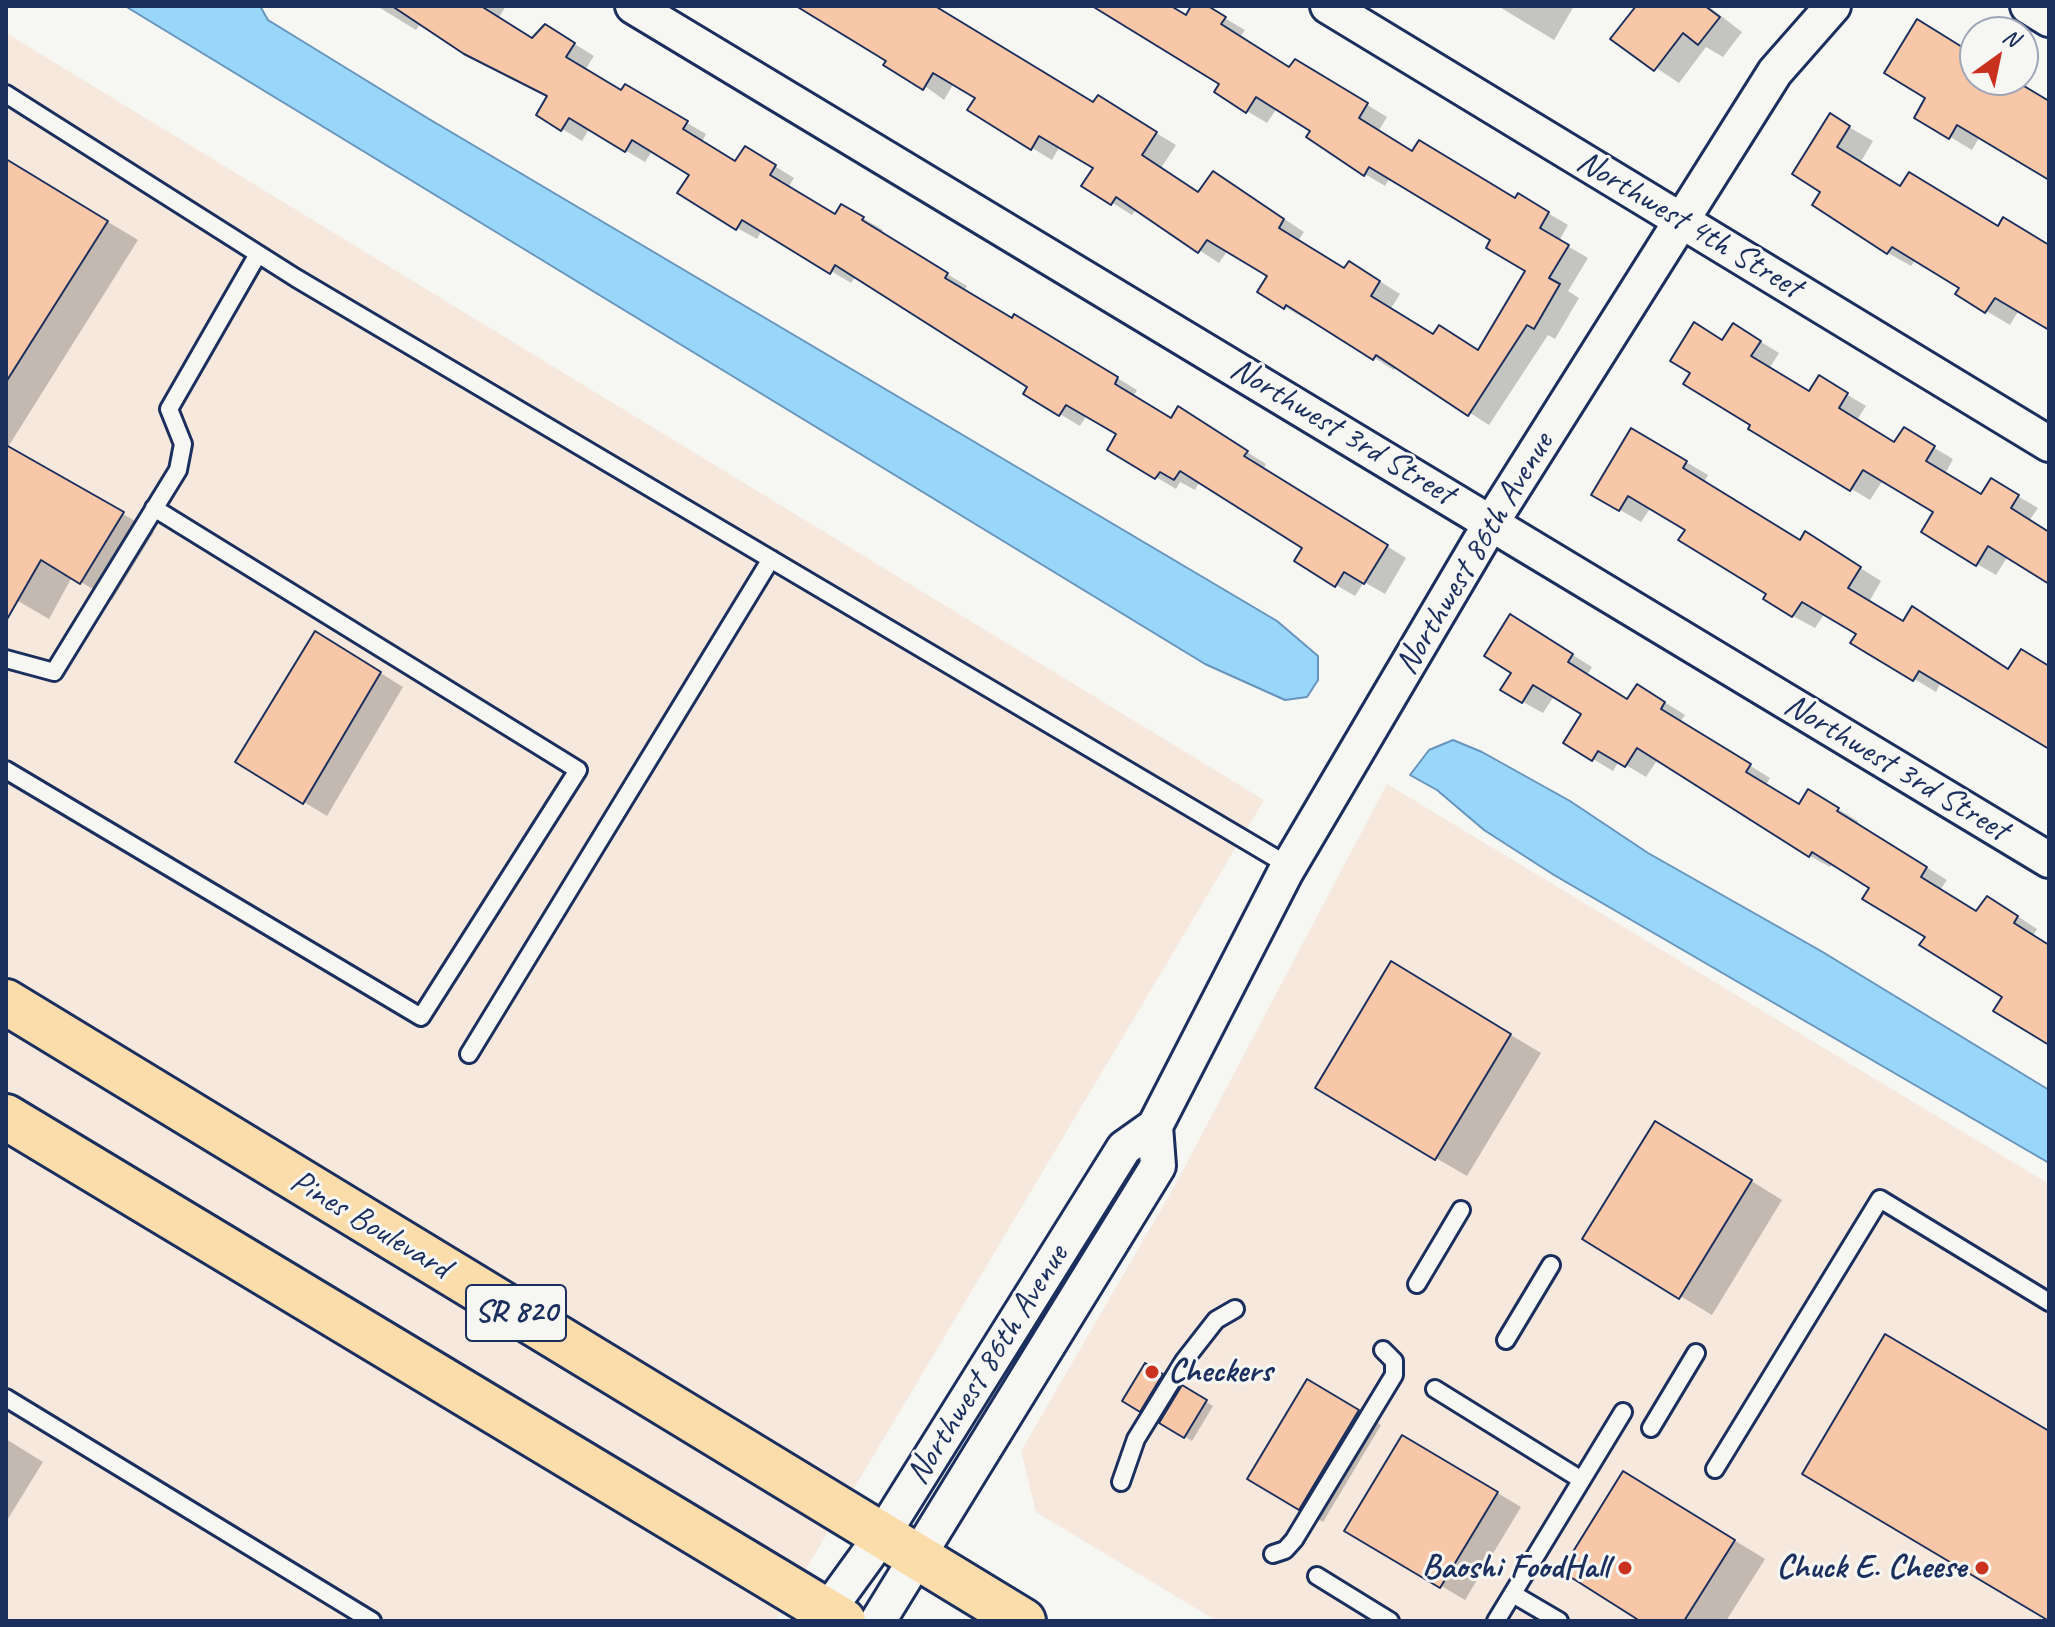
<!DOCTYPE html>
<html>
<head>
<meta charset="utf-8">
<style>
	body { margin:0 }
	#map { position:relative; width:2055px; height:1627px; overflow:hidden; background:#f6f6f2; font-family:Caveat,sans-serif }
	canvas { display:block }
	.frame { position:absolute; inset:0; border:8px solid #1b2f5e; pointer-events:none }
	.north { position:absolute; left:1959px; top:16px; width:80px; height:80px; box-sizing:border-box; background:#f6f6f2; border:2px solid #9ea6b7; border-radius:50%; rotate:33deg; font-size:22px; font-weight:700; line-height:32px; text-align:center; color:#1b2f5e }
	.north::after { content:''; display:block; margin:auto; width:28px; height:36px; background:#c8321e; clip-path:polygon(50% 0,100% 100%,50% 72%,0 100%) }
</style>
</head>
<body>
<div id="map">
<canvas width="2055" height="1627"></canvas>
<div class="frame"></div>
<div class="north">N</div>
</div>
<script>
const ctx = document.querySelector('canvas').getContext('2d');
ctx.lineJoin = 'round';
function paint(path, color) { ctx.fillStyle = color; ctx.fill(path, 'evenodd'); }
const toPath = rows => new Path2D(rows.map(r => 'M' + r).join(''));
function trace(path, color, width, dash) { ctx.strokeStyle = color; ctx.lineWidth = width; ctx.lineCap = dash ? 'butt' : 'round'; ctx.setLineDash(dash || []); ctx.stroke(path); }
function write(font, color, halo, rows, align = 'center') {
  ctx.font = font + ' Caveat,sans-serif'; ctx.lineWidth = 6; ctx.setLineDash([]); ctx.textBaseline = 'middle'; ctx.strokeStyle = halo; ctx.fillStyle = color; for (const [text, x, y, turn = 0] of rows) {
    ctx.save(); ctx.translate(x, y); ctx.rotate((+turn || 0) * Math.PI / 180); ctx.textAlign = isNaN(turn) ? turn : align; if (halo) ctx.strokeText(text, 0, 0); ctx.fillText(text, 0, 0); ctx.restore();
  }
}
paint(toPath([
	[6,33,1264,800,775,1621,6,1621],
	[1387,784,2049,1184,2049,1621,1217,1621,1036,1512,1021,1451,1173,1189]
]), '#f6e8dc');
const water = toPath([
	[125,6,260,6,268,20,429,119,1277,621,1318,656,1318,680,1307,697,1285,700,1205,664,125,6],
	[1453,740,1482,752,1570,801,1648,853,1821,951,2049,1090,2049,1163,1554,875,1484,830,1437,790,1410,775,1429,750,1453,740]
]);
paint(water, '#99d7fa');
trace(water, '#6794bc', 2);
paint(toPath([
	[377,6,506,6,498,19,533,40,565,38,594,56,585,70,622,93,625,87,706,134,702,142,736,163,765,160,794,178,788,188,836,217,842,206,883,230,881,234,967,286,964,291,1013,320,1035,328,1137,390,1133,397,1172,420,1198,421,1266,464,1263,469,1406,558,1385,594,1364,582,1355,596,1336,585,1305,547,1200,481,1195,490,1180,482,1176,489,1109,449,1119,434,1087,415,1080,426,1025,393,1030,387,856,276,851,283,762,230,757,239,737,228,691,174,652,151,645,162,589,129,582,141,538,114,549,97,421,23,416,30],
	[800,6,932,6,1094,104,1118,110,1176,145,1161,168,1200,194,1233,185,1304,232,1298,241,1345,270,1370,275,1400,294,1390,310,1434,336,1479,351,1528,271,1493,239,1390,177,1385,186,1365,174,1313,130,1277,108,1267,123,1247,111,1216,92,1221,84,1096,6,1166,6,1186,18,1194,6,1204,6,1245,30,1240,37,1290,69,1315,73,1387,117,1378,132,1413,153,1516,200,1519,196,1568,225,1559,241,1588,258,1568,291,1579,298,1555,339,1548,335,1489,425,1396,366,1394,370,1307,316,1305,319,1285,307,1270,275,1228,250,1219,263,1136,209,1132,215,1084,185,1095,167,1060,146,1052,160,1032,148,977,98,954,83,944,100,889,60],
	[1498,6,1574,6,1554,40],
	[1638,6,1708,6,1742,32,1723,57,1706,47,1679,83,1613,39],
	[1975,57,1975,80,2013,80,2049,102,2049,178,1980,136,1972,150,1917,117],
	[1830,116,1873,141,1860,163,1901,188,2049,246,2049,328,2019,310,2010,325,1958,294,1962,287,1916,259,1911,266,1888,253,1823,192],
	[6,160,138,240,8,447,154,532,112,600,72,577,49,619,6,594],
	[1753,337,1779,353,1769,369,1810,394,1820,378,1866,406,1857,420,1896,444,1904,430,1953,459,1945,474,1982,496,1992,481,2038,508,2029,521,2049,533,2049,581,2008,556,1996,575,1977,564,1936,512,1883,480,1870,500,1750,428,1753,425,1723,342],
	[1632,430,1708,475,1704,482,1801,542,1827,547,1881,581,1869,602,1904,623,2009,671,2049,681,2049,747,1941,682,1936,692,1853,642,1859,633,1825,613,1815,628,1793,616,1766,598,1769,594,1687,529,1651,507,1641,522,1594,495],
	[1531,629,1592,667,1587,675,1628,701,1658,698,1685,715,1680,722,1770,778,1766,785,1800,806,1809,792,1858,821,1857,824,1947,880,1940,890,1977,913,2008,910,2037,929,2033,936,2049,946,2049,1042,2004,996,1872,888,1833,863,1830,867,1810,856,1658,759,1646,777,1619,761,1613,771,1593,759,1584,713,1554,696,1543,713,1523,702,1514,672],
	[339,647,403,687,327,816,238,762],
	[1422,982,1541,1053,1467,1176,1436,1158],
	[1687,1141,1782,1200,1712,1315,1585,1239],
	[1145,1366,1177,1384,1156,1419,1125,1400],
	[1307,1381,1381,1425,1323,1522,1249,1478],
	[1183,1388,1213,1406,1192,1441,1162,1422],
	[1403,1437,1521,1507,1465,1600,1347,1530],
	[6,1439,43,1462,6,1522],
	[1654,1491,1765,1559,1726,1621,1644,1621]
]), '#0003');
const building = toPath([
	[392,6,481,6,532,38,545,24,575,43,566,57,621,90,625,84,688,121,683,129,735,161,745,146,776,165,770,175,835,214,841,204,864,217,862,220,948,273,945,278,1012,318,1014,314,1118,377,1115,384,1171,418,1178,406,1248,451,1244,456,1388,545,1364,584,1344,572,1335,587,1294,561,1302,548,1180,471,1174,480,1160,472,1155,479,1107,450,1116,434,1066,405,1059,416,1023,394,1027,387,835,265,830,274,742,220,736,230,677,193,689,175,632,140,625,152,569,118,561,131,536,115,547,96,464,54,392,6],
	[796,6,935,6,1093,102,1098,95,1157,132,1142,155,1198,192,1213,171,1284,219,1279,228,1344,268,1349,261,1380,281,1371,296,1433,334,1439,325,1478,350,1525,271,1486,248,1490,240,1369,167,1364,176,1306,137,1310,131,1256,97,1246,113,1214,92,1219,84,1092,6,1171,6,1186,15,1191,6,1208,6,1226,17,1221,24,1289,67,1295,59,1368,103,1359,118,1412,151,1419,140,1515,198,1518,193,1549,212,1540,228,1569,245,1549,278,1560,284,1534,329,1527,325,1468,416,1376,355,1373,360,1286,305,1284,309,1257,292,1267,276,1207,240,1198,253,1116,197,1111,205,1081,186,1093,168,1039,136,1031,150,967,110,975,98,933,73,923,90,883,65,886,61,796,6],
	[1636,6,1705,6,1720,17,1698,45,1683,33,1654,71,1610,39,1636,6],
	[1917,19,1975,55,1975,80,2014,80,2049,101,2049,180,1957,125,1949,139,1914,118,1925,98,1884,73,1917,19],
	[1830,113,1850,126,1837,147,1900,186,1909,172,1998,226,2003,217,2049,245,2049,330,1995,298,1985,313,1955,294,1959,288,1892,247,1887,254,1812,205,1820,192,1792,174,1830,113],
	[6,159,108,221,6,382,6,159],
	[1694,322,1722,340,1733,323,1761,341,1751,356,1809,391,1819,375,1848,393,1839,408,1894,442,1904,427,1935,446,1926,461,1981,494,1991,478,2019,495,2011,508,2049,532,2049,584,1988,546,1976,566,1921,532,1933,512,1863,470,1850,491,1748,429,1750,425,1683,384,1690,373,1670,361,1694,322],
	[1631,428,1687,461,1683,468,1800,540,1805,531,1861,567,1848,588,1903,621,1912,606,2008,669,2021,649,2049,666,2049,749,1919,671,1913,681,1850,643,1856,634,1802,602,1792,617,1763,599,1766,594,1678,540,1685,530,1628,496,1619,511,1591,495,1631,428],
	[6,445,124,512,80,584,41,560,6,621,6,445],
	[1510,614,1573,654,1568,662,1627,699,1637,684,1665,702,1661,709,1751,764,1746,772,1799,804,1808,789,1839,808,1837,811,1927,867,1921,877,1976,911,1987,896,2018,916,2014,923,2049,945,2049,1045,1993,1011,2002,997,1919,945,1925,937,1862,899,1869,888,1812,852,1809,857,1637,748,1625,767,1598,751,1592,761,1563,743,1581,714,1533,685,1522,703,1500,690,1511,673,1484,656,1510,614],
	[315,631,381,672,303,804,235,762,315,631],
	[1391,961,1511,1034,1435,1160,1315,1088,1391,961],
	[1655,1121,1752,1180,1679,1299,1582,1239,1655,1121],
	[1885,1334,2049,1431,2049,1621,1802,1474,1885,1334],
	[1145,1363,1163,1374,1140,1412,1122,1401,1145,1363],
	[1307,1379,1359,1410,1299,1510,1247,1479,1307,1379],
	[1182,1385,1207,1400,1184,1438,1159,1423,1182,1385],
	[1402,1435,1498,1492,1440,1588,1344,1531,1402,1435],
	[1623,1471,1735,1540,1684,1621,1640,1621,1561,1571,1623,1471]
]);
paint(building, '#f7c7a7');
trace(building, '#1b2f5e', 2);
const lane = toPath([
	[6,94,296,278,1289,866],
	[6,659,54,672,178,470,183,444,169,409,258,254],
	[6,770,421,1017,578,770,154,508],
	[469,1054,771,559],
	[1417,1284,1461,1210],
	[1506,1340,1551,1265],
	[1435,1389,1580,1479],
	[6,1398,372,1621],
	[1651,1428,1696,1353],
	[1715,1469,1880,1199,2049,1302],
	[1121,1482,1136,1439,1184,1361,1216,1320,1235,1309],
	[1273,1554,1285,1550,1294,1540,1394,1375,1394,1361,1383,1350],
	[1317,1576,1390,1621],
	[1513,1594,1559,1621],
	[1496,1621,1623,1412]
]);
const street = toPath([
	[633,6,2049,860],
	[1328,6,2049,444],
	[2028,6,2049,19],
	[820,1621,881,1537,1124,1148,1155,1126,1285,873,1491,523,1775,72,1833,6],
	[878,1621,1158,1166,1155,1126]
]);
const highway = toPath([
	[6,1002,1023,1621],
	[6,1117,843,1621]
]);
trace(lane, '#1b2f5e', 22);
trace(street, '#1b2f5e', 40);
trace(highway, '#1b2f5e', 50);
trace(lane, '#f6f6f2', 16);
trace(street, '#f6f6f2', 34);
trace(highway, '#fbddab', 44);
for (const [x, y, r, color] of [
	[1152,1372,8,"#c8321e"],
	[1625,1568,8,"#c8321e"],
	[1982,1568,8,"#c8321e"]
]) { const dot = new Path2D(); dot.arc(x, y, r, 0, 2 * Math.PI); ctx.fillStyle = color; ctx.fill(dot); trace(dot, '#f6f6f2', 3); }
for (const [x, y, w] of [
	[516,1313,100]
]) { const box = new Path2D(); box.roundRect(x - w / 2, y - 28, w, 56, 6); ctx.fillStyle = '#f6f6f2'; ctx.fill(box); trace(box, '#1b2f5e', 2); }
write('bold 32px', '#1b2f5e', null, [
	["SR 820",516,1313]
]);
write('34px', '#1b2f5e', '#f6f6f2', [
	["Northwest 4th Street",1689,225,31],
	["Northwest 3rd Street",1342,432,31],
	["Northwest 86th Avenue",1475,554,-59],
	["Northwest 3rd Street",1896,768,31],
	["Pines Boulevard",370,1225,31],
	["Northwest 86th Avenue",988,1365,-58]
]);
write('bold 34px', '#1b2f5e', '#f6f6f2', [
	["Checkers",1168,1372,"left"],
	["Baoshi FoodHall",1609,1568],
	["Chuck E. Cheese",1966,1568]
], 'right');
</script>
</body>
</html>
